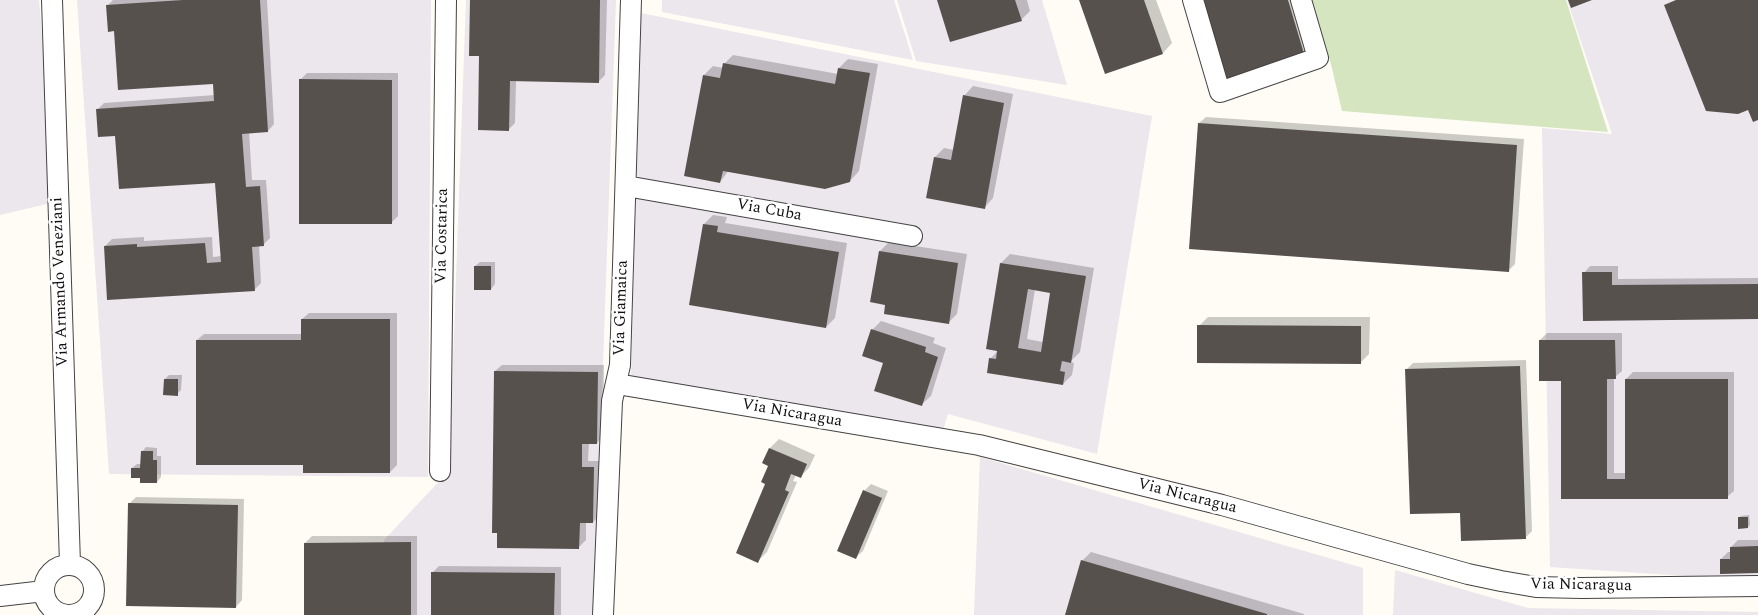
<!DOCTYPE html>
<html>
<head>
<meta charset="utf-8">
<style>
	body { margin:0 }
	canvas { display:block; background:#fefcf4 }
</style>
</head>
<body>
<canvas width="1758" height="615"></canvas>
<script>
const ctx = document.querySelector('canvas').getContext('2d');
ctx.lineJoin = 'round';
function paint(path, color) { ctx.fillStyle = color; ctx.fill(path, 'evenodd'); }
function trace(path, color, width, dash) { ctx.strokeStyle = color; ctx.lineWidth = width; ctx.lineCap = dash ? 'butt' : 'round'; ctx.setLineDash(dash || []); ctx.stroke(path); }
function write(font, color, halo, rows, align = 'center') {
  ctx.font = font + ' Spectral,serif'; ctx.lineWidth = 5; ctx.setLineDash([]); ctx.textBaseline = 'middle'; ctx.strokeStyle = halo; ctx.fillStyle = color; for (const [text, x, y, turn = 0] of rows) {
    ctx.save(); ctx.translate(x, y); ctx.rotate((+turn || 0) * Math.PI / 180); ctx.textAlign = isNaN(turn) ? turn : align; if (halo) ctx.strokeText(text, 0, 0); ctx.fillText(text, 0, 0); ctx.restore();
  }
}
const industrial = new Path2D(`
	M0,0H39L55,202L0,215Z
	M77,0H431L428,477L109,474Z
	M466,0H616L594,615H383L384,540L446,474L450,446Z
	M662,0H894L913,60L662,12Z
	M897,0H1042L1067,85L916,61Z
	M1567,0H1758V579H1732L1550,567L1542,128L1612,134Z
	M641,13L1152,116L1097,454L948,414L943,430L631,377Z
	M980,457L1363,568V615H974Z
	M1395,570L1528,608L1758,612V615H1393Z`);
const green = new Path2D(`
	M1311,0H1566L1608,132L1342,111L1331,64Z`);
const shadow = new Path2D(`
	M113,0H267L274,124L268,131L249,132L252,180H266L270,238L263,245H259L261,283L254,290L105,246L112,239L144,237V241L212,237L213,257L222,256L216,182L117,134L97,110L104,103L215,95L214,82L115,30L108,5Z
	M472,0H607L605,75L598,82L516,80L515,123L508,130L481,54Z
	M938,0H1027L1030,11L1021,20Z
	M1081,0H1156L1172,43L1163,53L1106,72Z
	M1203,0H1299L1314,47L1304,56Z
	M733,55L838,74L839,68L848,59L878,64L859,171L850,181L729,170L720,182L704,75L713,66L723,68L724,64Z
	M307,73H398V216L391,223L300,80Z
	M973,86L1013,94L993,198L984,208L928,197L935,157L944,148L954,150L964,96Z
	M1206,117L1524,139L1515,264L1508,271L1199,123Z
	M713,215L727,217L725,223L847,243L835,318L826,327L704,224Z
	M889,242L967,254L957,314L948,323L886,303L880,251Z
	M1010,254L1094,268L1080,352L1070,362L1074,363L1072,375L1063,384L990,359L999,350L988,348L1001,263ZM1035,289L1051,291L1043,342L1027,339Z
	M480,262H495V284L491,289L475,266Z
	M1590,266H1618V279L1758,278V317L1584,319V273Z
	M309,313H397V465L390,472L304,463L197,340L204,334H302V319Z
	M1208,317H1370L1369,354L1360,363L1199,326Z
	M881,321L935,338L933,343L946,348L931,396L921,405L885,362L872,330Z
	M1547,333H1622V371L1614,378V473H1626V379L1633,372H1734V491L1727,497H1562V380L1540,340Z
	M1526,360L1532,531L1525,538L1461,511L1406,370L1413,363Z
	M502,365H604L603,436L597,443H589L588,461H600V515L593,522H586V540L579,547L498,531L495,371Z
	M169,375H182L181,390L177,394L165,379Z
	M779,439L815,455L809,468L800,477L796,475L793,481L797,482L767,552L758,561L770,465L764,462L770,448Z
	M146,447L157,448V456H161V477L157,482L142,477L132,468L137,464H142V452Z
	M871,484L888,491L863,551L856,557L864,491Z
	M136,497L244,499L242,600L236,607L129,504Z
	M1749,515L1750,525L1748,527L1739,518L1741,516Z
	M312,536H417V615H305V543Z
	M1738,540H1758V572L1721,559L1728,552H1731V547Z
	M1091,552L1304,614V615H1066L1082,561Z
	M439,566L561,567V615H432V573Z`);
const building = new Path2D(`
	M183,0H260L268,132L242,134L246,187L260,186L264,246L252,247L255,291L107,300L104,246L137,244V247L205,243L207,263L221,262L215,183L119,189L115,136L98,137L96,109L214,101L213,84L118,90L114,31L108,32L106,5Z
	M470,0H600L599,83L510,81L509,131L478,130L479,56H469Z
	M937,0H1015L1022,21L950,42Z
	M1079,0H1144L1163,54L1105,74Z
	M1202,0H1288L1305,57L1226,81Z
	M1568,0H1592L1571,8Z
	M1676,0H1758V120L1753,122L1748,110L1738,114L1706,111L1664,5Z
	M723,63L835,84L838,68L870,73L850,182L825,189L723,171L720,183L684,176L703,75L720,78Z
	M299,79L392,80V224H299Z
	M963,95L1004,103L985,209L926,198L934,157L951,160Z
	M1198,123L1517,145L1509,272L1189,249Z
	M703,224L718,226L717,232L839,252L826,328L689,305Z
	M879,251L958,263L949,324L884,314L885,305L870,302Z
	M1000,263L1086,276L1071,363L1062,361L1060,371L1065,372L1063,385L987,373L989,358L996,359L997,351L986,349ZM1028,289L1050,293L1041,352L1018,348Z
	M474,266H491V290H474Z
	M1582,272H1612V285L1758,284V319L1583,321Z
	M301,319H390V473H303V465H196V340H301Z
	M1197,325L1361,326V364L1197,363Z
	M871,329L926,347L925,352L938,357L922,406L874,391L883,363L862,356Z
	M1539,340H1615L1616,379H1607V479H1625V379H1728V499H1561V381H1539Z
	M1520,366L1526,539L1461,541L1460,513L1410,514L1405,369Z
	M494,371L598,372L597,444H582V467H594L593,523H580L579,549L497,548V533H492Z
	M164,379H178V396L163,395Z
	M769,448L807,464L801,478L791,474L785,490L789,492L758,563L736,553L765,484L761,482L768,466L762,463Z
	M141,451H153V460H157V483H140V478H131V468H140Z
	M863,490L882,498L856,559L837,551Z
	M128,503L238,505L236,608L126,606Z
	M1738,517H1748V528L1738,529Z
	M411,542V615H304V543Z
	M1758,546V573L1720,574V559H1730V547Z
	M1081,560L1267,614V615H1065Z
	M431,572L555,573L554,615H431Z`);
const minor = new Path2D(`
	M52,0L70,564
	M1193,0L1220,92L1318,58L1301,0
	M626,186L912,236
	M617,384L979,445L1222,505L1468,574L1501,581L1536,587L1582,588L1758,586
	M440,471L446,0
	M44 590a25 25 0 1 1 50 0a25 25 0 1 1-50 0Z
	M0,596L44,591
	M603,615L612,401L620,365L631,0`);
const streetNames = [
	["Via Cuba",769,211,10],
	["Via Costarica",443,236,-89],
	["Via Armando Veneziani",61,282,-92],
	["Via Giamaica",622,308,-88],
	["Via Nicaragua",792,414,10],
	["Via Nicaragua",1187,497,14],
	["Via Nicaragua",1581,586,1]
];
paint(industrial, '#ece6ed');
paint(green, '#d4e5c0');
paint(shadow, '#0003');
paint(building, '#57514d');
trace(minor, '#434343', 22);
trace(minor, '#fff', 20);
write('16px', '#101010', '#fff', streetNames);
</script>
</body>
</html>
